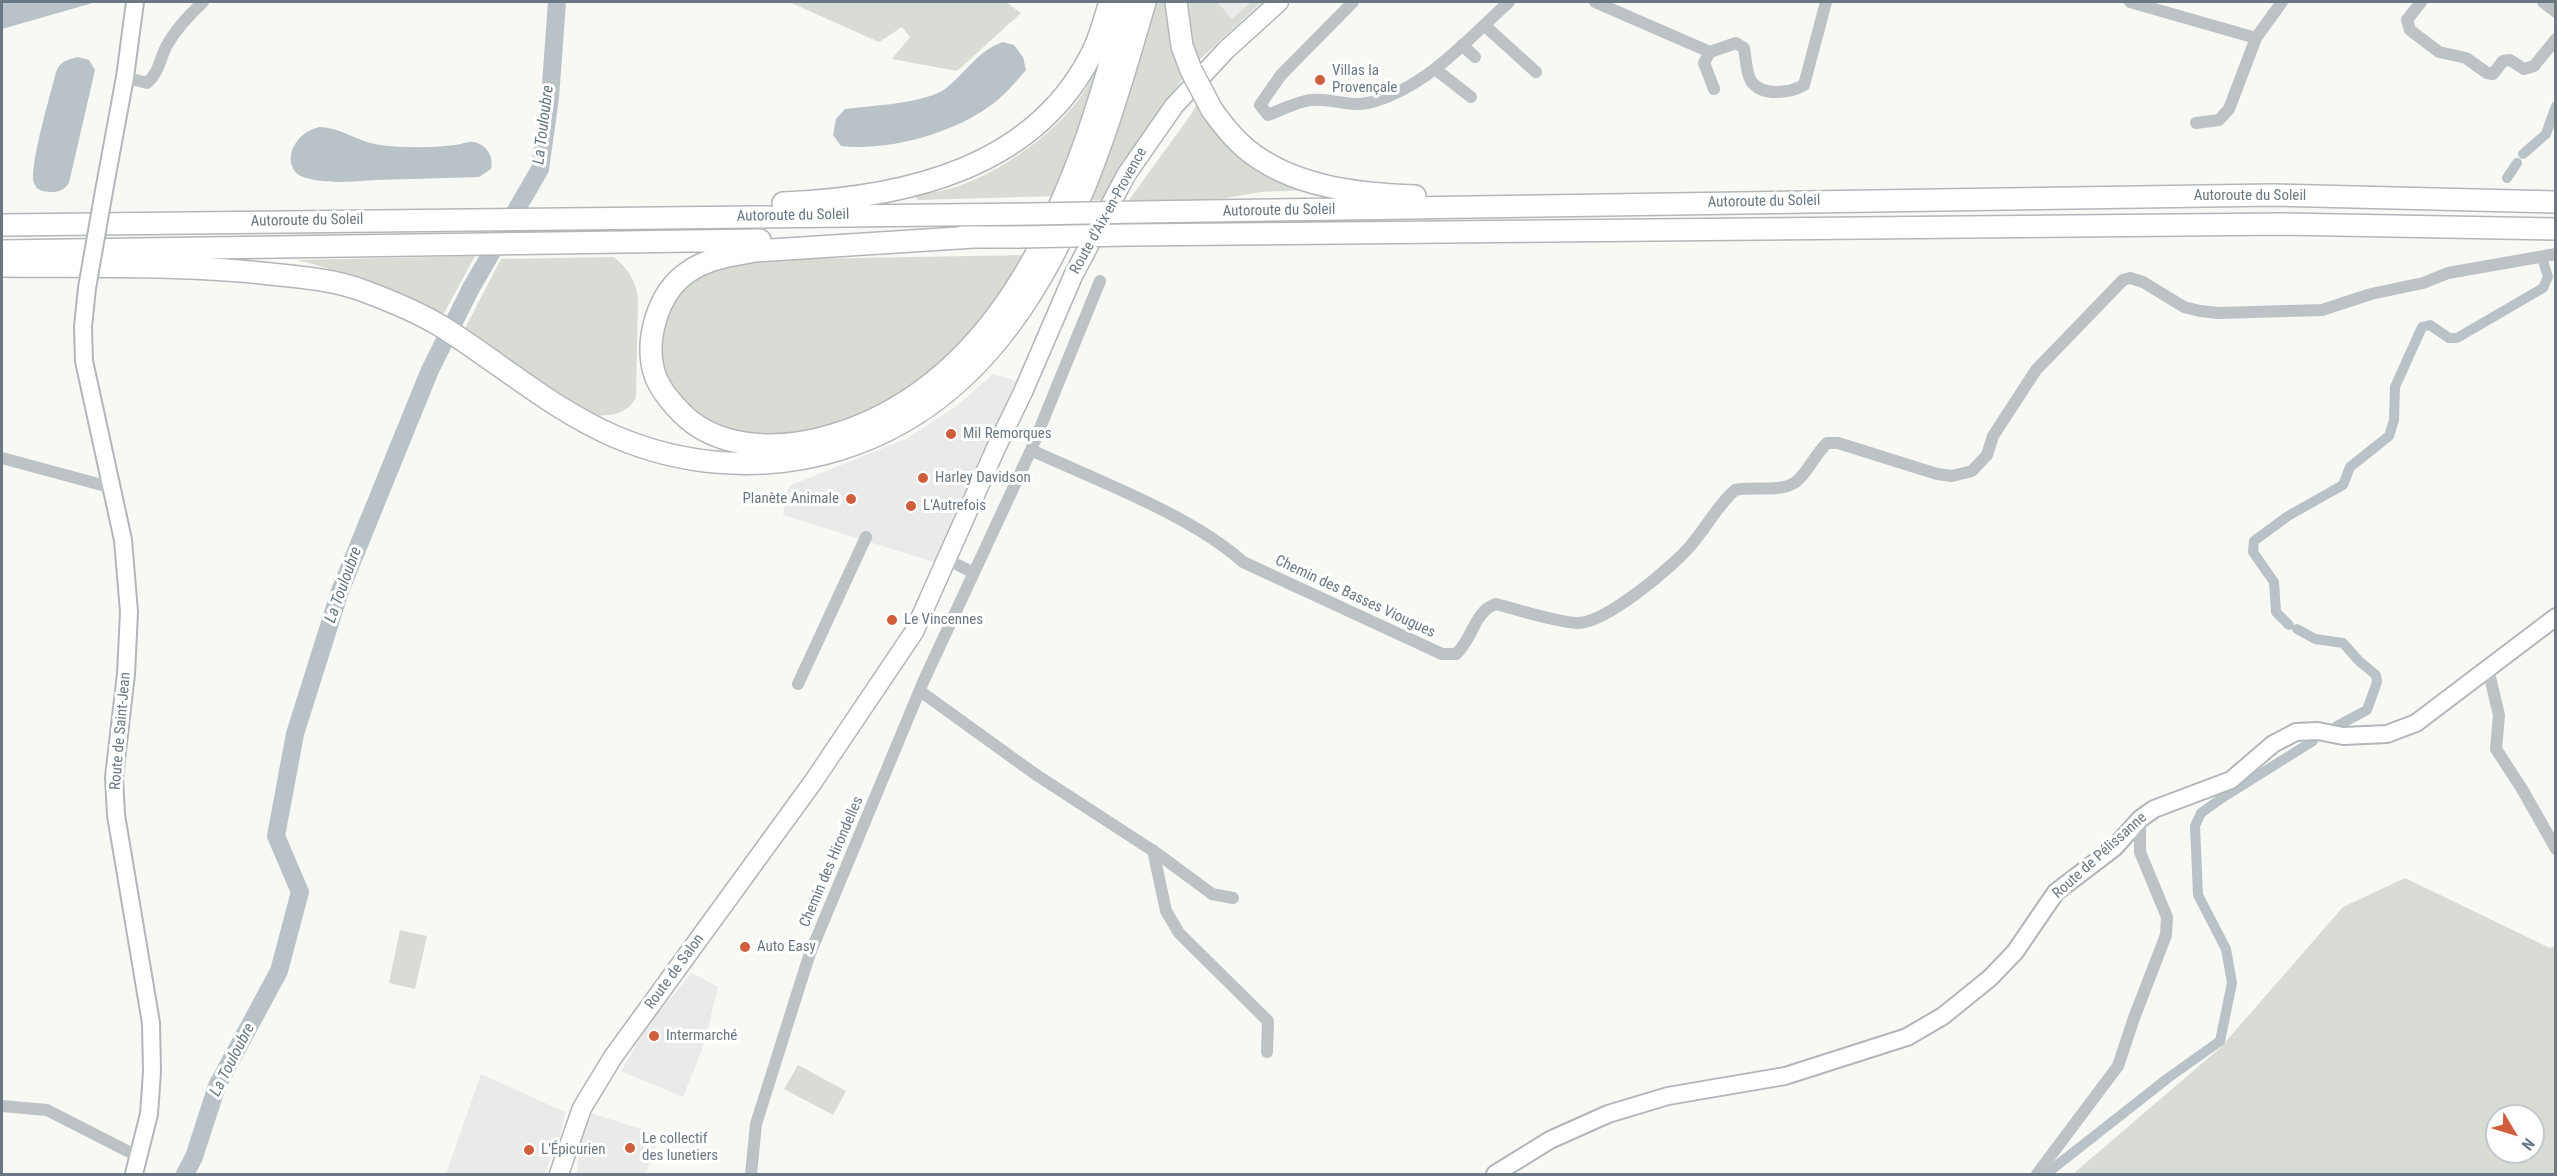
<!DOCTYPE html>
<html>
<head>
<meta charset="utf-8">
<style>
	body { margin:0 }
	#map { position:relative; width:2557px; height:1176px; overflow:hidden; background:#f8f8f5; font-family:"Roboto Condensed",sans-serif }
	canvas { display:block }
	.frame { position:absolute; inset:0; border:3px solid #6a7883; pointer-events:none }
	.north { position:absolute; left:2485px; top:1104px; width:60px; height:60px; box-sizing:border-box; background:#fff; border:2px solid #c3c9cd; border-radius:50%; rotate:128deg; font-size:16px; font-weight:700; line-height:24px; text-align:center; color:#6a7883 }
	.north::after { content:''; display:block; margin:auto; width:21px; height:27px; background:#d05e3d; clip-path:polygon(50% 0,100% 100%,50% 72%,0 100%) }
</style>
</head>
<body>
<div id="map">
<canvas width="2557" height="1176"></canvas>
<div class="frame"></div>
<div class="north">N</div>
</div>
<script>
const ctx = document.querySelector('canvas').getContext('2d');
ctx.lineJoin = 'round';
function paint(path, color) { ctx.fillStyle = color; ctx.fill(path, 'evenodd'); }
function trace(path, color, width, dash) { ctx.strokeStyle = color; ctx.lineWidth = width; ctx.lineCap = dash ? 'butt' : 'round'; ctx.setLineDash(dash || []); ctx.stroke(path); }
function write(font, color, halo, rows, align = 'center') {
  ctx.font = font + ' "Roboto Condensed",sans-serif'; ctx.lineWidth = 6; ctx.setLineDash([]); ctx.textBaseline = 'middle'; ctx.strokeStyle = halo; ctx.fillStyle = color; for (const [text, x, y, turn = 0] of rows) {
    ctx.save(); ctx.translate(x, y); ctx.rotate((+turn || 0) * Math.PI / 180); ctx.textAlign = isNaN(turn) ? turn : align; if (halo) ctx.strokeText(text, 0, 0); ctx.fillText(text, 0, 0); ctx.restore();
  }
}
const built = new Path2D(`
	M1196,2H1265L1225,37Z
	M993,374L1016,381L940,564L783,515L789,486L906,439L957,406Z
	M692,973L718,987L704,1044L683,1097L621,1071L652,1019Z
	M481,1074L565,1112L560,1136L544,1174H446Z
	M587,1112L660,1135L646,1174H577L580,1138Z`);
const green = new Path2D(`
	M789,2H1006L1021,13L957,71L892,59L910,37L902,27L879,42Z
	M1154,2H1168L1184,77L1140,138L1102,200H1091L1129,92Z
	M1180,2H1217L1232,19L1251,2H1261L1193,66Z
	M1106,53L1057,196L918,200L914,196C928,193 944,191 959,186C996,173 1044,141 1069,111C1085,94 1095,72 1106,53Z
	M1197,103L1213,125L1305,190L1261,192L1214,200H1129L1192,113Z
	M1029,255L1001,296L953,353L899,395L858,418L808,433L762,437L721,429L693,412L670,384L663,365L660,345L670,303L685,285L701,273L739,260Z
	M475,256L442,317C395,291 349,273 297,260Z
	M614,257C628,269 636,281 638,299L636,398C626,414 614,415 596,416L463,332L501,259Z
	M2405,878L2550,948L2555,946V1174H2073L2221,1047L2343,907ZM2497,1116H2533V1152H2497Z
	M400,930L427,936L415,989L389,983Z
	M798,1065L846,1091L833,1115L784,1089Z`);
const water = new Path2D(`
	M2,2H96L2,29Z
	M1003,42L1014,45L1023,57L1026,70C1018,79 1010,89 1001,97C964,131 890,152 841,146L833,135L836,119L845,109C870,106 926,103 945,89C965,74 978,50 1003,42Z
	M78,57L89,60L95,70L69,183C63,191 59,192 49,192C42,191 36,190 34,183C29,166 51,93 56,72C60,61 67,60 78,57Z
	M319,127C340,127 358,142 380,145C405,148 430,148 455,145C460,145 468,141 473,142C487,144 494,157 491,169L479,177C445,178 411,179 377,180C354,181 326,185 303,177C290,172 288,157 294,146C300,135 307,131 319,127Z`);
const canal = new Path2D(`
	M2523,154L2546,134L2556,106
	M2507,178L2517,163
	M2289,625L2276,612L2274,582L2253,552L2254,541L2288,516L2343,485L2350,467L2389,436L2394,420L2395,387L2422,327L2430,325L2449,338H2457L2543,288L2548,277L2543,261
	M2297,629L2315,639L2343,643L2359,661L2376,675L2377,682L2367,710L2337,726
	M2046,1174L2168,1078L2220,1041L2232,983L2226,949L2198,895L2195,826L2201,813L2222,798L2313,741`);
const river = new Path2D(`
	M185,1174L194,1157L217,1086L279,971L300,892L276,836L295,734L340,591L430,370L471,288L540,169L550,98L557,2`);
const street = new Path2D(`
	M1353,2L1281,75L1260,105L1268,115C1281,110 1298,101 1312,100C1332,98 1351,108 1372,102C1427,87 1468,39 1509,2
	M1595,2L1710,52
	M2130,2L2256,38L2282,2
	M2421,2L2407,20L2410,30L2439,52L2466,58L2487,73L2493,74L2503,61L2510,60L2524,69L2534,66L2556,39
	M2543,2L2556,12
	M1484,25L1536,72
	M1462,45L1475,57
	M1435,69L1471,97
	M125,77L147,83C159,73 160,58 167,45C176,29 190,14 203,2
	M1714,89L1704,63L1710,52L1736,43L1744,48C1746,58 1746,73 1751,81C1762,97 1790,93 1804,85L1826,2
	M2196,123L2219,120L2229,109L2256,38
	M1031,450C1096,480 1191,515 1243,562L1442,654H1456C1473,639 1474,611 1496,604C1519,610 1555,622 1577,623C1605,624 1674,566 1692,544C1707,526 1718,505 1735,490C1754,485 1786,495 1800,478C1810,467 1816,454 1827,443H1838L1937,474L1952,476L1972,471L1987,455L1993,436L2036,370L2123,280L2130,278L2143,282L2184,307L2200,311L2219,313L2322,310L2371,294L2423,283L2448,273L2556,254
	M2,458L113,488
	M958,565L974,573
	M2488,669L2499,715L2496,749L2522,789L2556,849
	M798,684L866,537
	M920,691L1035,774L1158,854L1212,894L1233,898
	M1153,850L1166,911L1179,933L1268,1021L1267,1052
	M2,1106L47,1110L139,1157
	M751,1174L756,1124L809,956L924,680L1031,450L1100,281
	M2037,1174L2118,1066L2134,1018L2166,935L2167,917L2140,852V819`);
const secondary = new Path2D(`
	M104,191L125,77L135,2
	M87,288L83,327L84,361L123,540L129,612L126,674L114,777L116,815L151,1023L152,1072L149,1114L134,1174
	M1495,1174L1550,1140L1608,1114L1668,1096L1785,1076L1907,1037L1943,1016L1990,978L2015,952L2056,892L2114,848L2140,819L2154,809L2231,780L2273,744L2296,732L2318,731L2343,736L2387,734L2416,723L2556,617`);
const primary = new Path2D(`
	M559,1174L582,1108L613,1057L813,782L914,632L996,448L1023,392L1073,276L1126,175L1174,106L1226,50L1279,2`);
const highway = new Path2D(`
	M1176,2L1182,46L1191,70
	M1212,110C1222,124 1232,137 1245,148C1291,187 1358,194 1415,196
	M783,203C904,198 1037,169 1094,49C1101,34 1105,17 1110,2
	M1140,212L2273,195L2556,202
	M2,225L1033,214
	M1129,235L2283,224L2556,229
	M962,237H1018
	M974,237L755,251C732,255 708,258 688,272C657,293 643,343 656,378C664,396 683,417 699,427C738,451 791,448 833,435C1018,379 1083,168 1127,2
	M2,251L760,240
	M2,266C91,267 182,264 271,274C302,277 335,280 364,291C391,301 420,313 444,328C501,364 553,410 616,437C682,465 754,471 823,454C1029,402 1094,180 1145,2`);
const secondaryBridge = new Path2D(`
	M87,288L104,191`);
const highwayBridge = new Path2D(`
	M1191,70L1212,110
	M1033,214L1140,212
	M1018,237L1129,235`);
const markers = [
	[1320,80,6,"#d05e3d"],
	[951,434,6,"#d05e3d"],
	[923,478,6,"#d05e3d"],
	[851,499,6,"#d05e3d"],
	[911,506,6,"#d05e3d"],
	[892,620,6,"#d05e3d"],
	[745,947,6,"#d05e3d"],
	[654,1036,6,"#d05e3d"],
	[630,1148,6,"#d05e3d"],
	[529,1150,6,"#d05e3d"]
];
const poiNames = [
	["Villas la",1332,71],
	["Provençale",1332,88],
	["Mil Remorques",963,434],
	["Harley Davidson",935,478],
	["Planète Animale",839,499,"right"],
	["L'Autrefois",923,506],
	["Le Vincennes",904,620],
	["Auto Easy",757,947],
	["Intermarché",666,1036],
	["Le collectif",642,1139],
	["des lunetiers",642,1156],
	["L'Épicurien",541,1150]
];
const streetNames = [
	["Autoroute du Soleil",2250,196],
	["Autoroute du Soleil",1764,202,-1],
	["Route d'Aix-en-Provence",1109,211,-61],
	["Autoroute du Soleil",1279,211,-1],
	["Autoroute du Soleil",793,216,-1],
	["Autoroute du Soleil",307,221,-1],
	["Chemin des Basses Viougues",1355,597,25],
	["Route de Saint-Jean",121,731,-85],
	["Route de Pélissanne",2100,856,-42],
	["Chemin des Hirondelles",832,862,-67],
	["Route de Salon",675,972,-54]
];
const waterNames = [
	["La Touloubre",544,125,-83],
	["La Touloubre",344,585,-70],
	["La Touloubre",233,1060,-63]
];
paint(built, '#e9eae9');
paint(green, '#d8dcd5');
paint(water, '#b9c3c7');
trace(canal, '#b9c3c7', 10);
trace(river, '#b9c3c7', 18);
trace(secondary, '#b2b7bb', 20);
trace(primary, '#b1b6b9', 21);
trace(highway, '#b3b7ba', 24);
trace(street, '#bdc2c5', 12);
trace(secondary, '#fff', 16);
trace(primary, '#fff', 18);
trace(highway, '#fff', 21);
trace(secondaryBridge, '#b2b7bb', 20, []);
trace(highwayBridge, '#b3b7ba', 24, []);
trace(secondaryBridge, '#fff', 16);
trace(highwayBridge, '#fff', 21);
for (const [x, y, r, color] of markers) { const dot = new Path2D(); dot.arc(x, y, r, 0, 2 * Math.PI); ctx.fillStyle = color; ctx.fill(dot); trace(dot, '#fff', 2); }
write('15px', '#6a7883', '#fff', poiNames, 'left');
write('15px', '#6a7883', '#fff', streetNames);
write('italic 16px', '#66787f', '#fff', waterNames);
</script>
</body>
</html>
